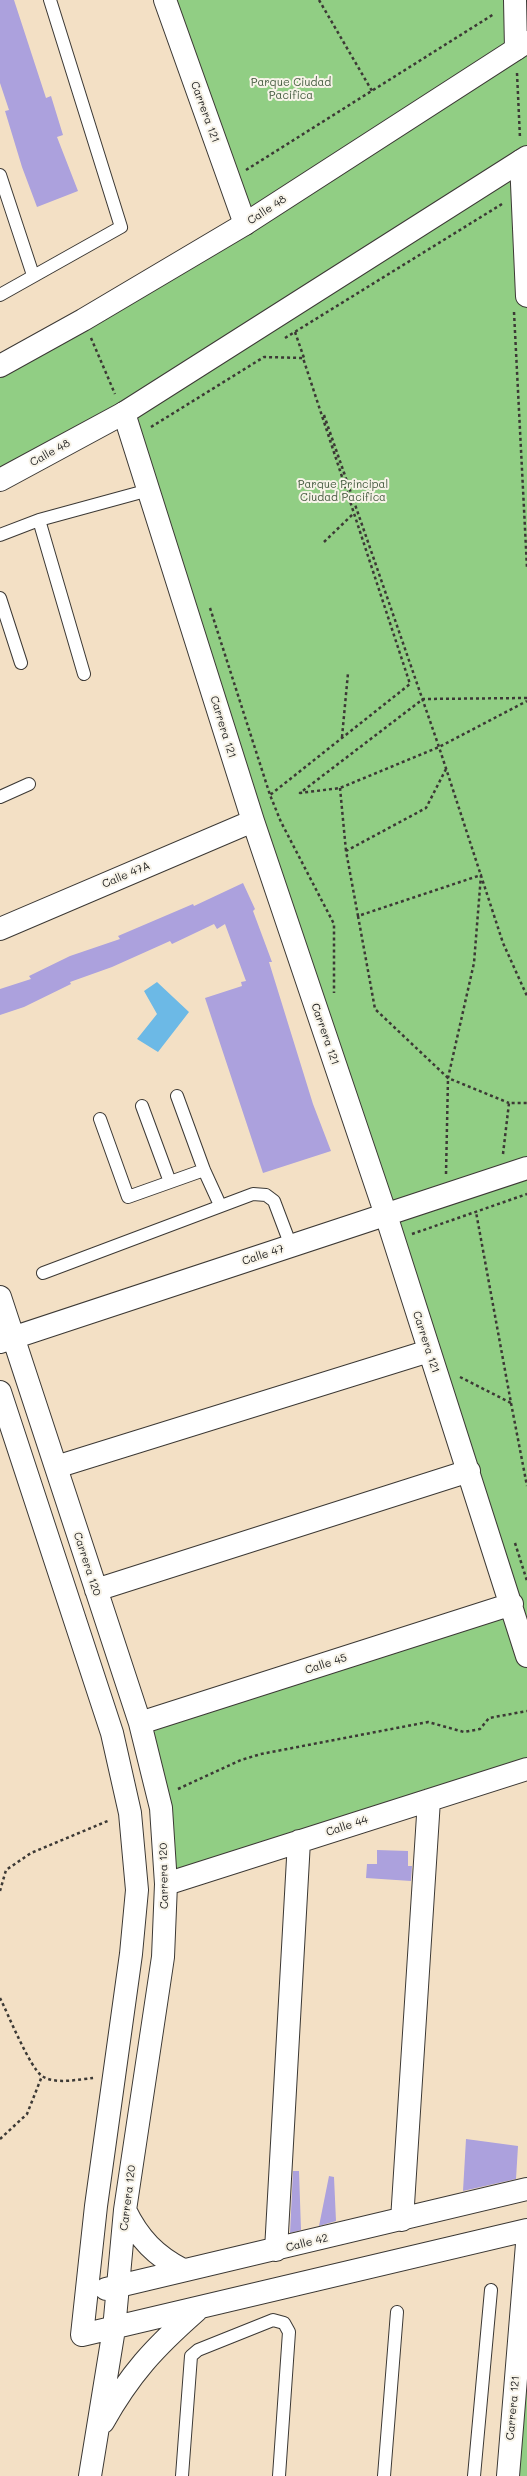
<!DOCTYPE html>
<html>
<head>
<meta charset="utf-8">
<style>
	body { margin:0 }
	canvas { display:block; background:#f3e0c5 }
</style>
</head>
<body>
<canvas width="527" height="2476"></canvas>
<script>
const ctx = document.querySelector('canvas').getContext('2d');
ctx.lineJoin = 'round';
function paint(path, color) { ctx.fillStyle = color; ctx.fill(path, 'evenodd'); }
function trace(path, color, width, dash) { ctx.strokeStyle = color; ctx.lineWidth = width; ctx.lineCap = dash ? 'butt' : 'round'; ctx.setLineDash(dash || []); ctx.stroke(path); }
function write(font, color, halo, rows, align = 'center') {
  ctx.font = font + ' Mali,sans-serif'; ctx.lineWidth = 4; ctx.setLineDash([]); ctx.textBaseline = 'middle'; ctx.strokeStyle = halo; ctx.fillStyle = color; for (const [text, x, y, turn = 0] of rows) {
    ctx.save(); ctx.translate(x, y); ctx.rotate((+turn || 0) * Math.PI / 180); ctx.textAlign = isNaN(turn) ? turn : align; if (halo) ctx.strokeText(text, 0, 0); ctx.fillText(text, 0, 0); ctx.restore();
  }
}
const green = new Path2D(`
	M165,0H515L527,42V1769L166,1884L140,1723L511,1604L124,413L0,480V366L245,224Z
	M527,2244V2476H508Z`);
const water = new Path2D(`
	M157,982L189,1012L158,1052L137,1039L157,1014L144,991Z`);
const building = new Path2D(`
	M0,0H14L46,98L51,96L63,135L57,137L78,191L37,207L22,167L5,111L9,110L0,83Z
	M243,883L255,909L253,911L272,962H269L313,1104L331,1151L263,1173L205,998L242,986L241,982L246,981L225,924L217,929L214,924L172,944L170,941L112,967L70,982L71,984L24,1007L0,1015V989L31,979L29,976L70,956L120,939L118,936L193,904L194,906Z
	M377,1850L408,1851V1866H412L411,1881L366,1878L367,1864H377Z
	M466,2139L518,2146L516,2179L463,2191Z
	M293,2171H299L301,2230L290,2233Z
	M329,2176L334,2177L336,2221L319,2226Z`);
const path = new Path2D(`
	M319,0L372,91
	M517,73L520,138
	M246,170L494,14
	M514,312L527,568
	M295,332L304,358
	M91,338L115,394
	M285,338L502,204
	M324,415L439,747L503,943L527,996
	M151,427L264,357L303,358L410,684L270,795
	M324,542L354,513
	M210,608L270,795L281,822L334,924V993
	M527,698L423,699L300,793L340,788L439,747L527,701
	M342,737L348,673
	M446,769L426,808L346,851L358,916L481,875L474,963L448,1078L509,1103
	M340,788L346,851
	M358,916L375,1009L448,1078L446,1174
	M503,1154L509,1103H527
	M412,1234L527,1194
	M460,1377L511,1403L476,1212
	M511,1403L527,1486
	M515,1543L527,1581
	M178,1789L241,1760L261,1754L428,1722L464,1732L480,1729L489,1718L527,1711
	M0,1891L6,1870L31,1853L110,1820
	M0,1998C8,2014 30,2068 42,2076C55,2085 79,2079 94,2078
	M0,2139L27,2114L42,2076`);
const service = new Path2D(`
	M0,175L33,275
	M0,295L121,227L50,0
	M39,520L84,674
	M0,535L39,520L149,490
	M0,598L21,663
	M0,797L29,784
	M177,1096L204,1170L220,1205
	M142,1106L170,1182
	M100,1119L128,1197L204,1170
	M43,1273L253,1194L266,1195L274,1201L291,1246
	M182,2476L191,2356L198,2350L273,2320L284,2323L289,2332L279,2476
	M384,2476L397,2312
	M474,2476L491,2290`);
const minor = new Path2D(`
	M165,0L245,224
	M515,0L516,49
	M521,161L527,296
	M124,413L253,821L386,1215L527,1656
	M0,929L253,821
	M0,1297L140,1723L161,1808L166,1884L163,1957L125,2210L114,2329L90,2476
	M0,1342L527,1168
	M0,1392L112,1733L130,1813L137,1890L131,1954L96,2206L82,2335L527,2230
	M56,1467L429,1351
	M96,1590L469,1471
	M140,1723L512,1604
	M166,1884L527,1769
	M125,2210C139,2239 156,2256 183,2270
	M402,2220L429,1800
	M276,2250L299,1841
	M106,2289L527,2189
	M103,2422C130,2374 154,2348 196,2311
	M508,2476L527,2244`);
const secondary = new Path2D(`
	M0,366L83,320L245,224L527,42
	M0,480L124,413L527,157`);
const parkNames = [
	["Parque Ciudad",291,83],
	["Pacifica",291,96],
	["Parque Principal",343,485],
	["Ciudad Pacifica",343,498]
];
const streetNames = [
	["Carrera 121",205,112,70],
	["Calle 48",267,210,-33],
	["Calle 48",50,453,-29],
	["Carrera 121",223,727,73],
	["Calle 47A",126,875,-23],
	["Carrera 121",325,1034,71],
	["Calle 47",263,1255,-18],
	["Carrera 121",426,1342,72],
	["Carrera 120",87,1564,72],
	["Calle 45",326,1664,-18],
	["Calle 44",347,1826,-18],
	["Carrera 120",164,1876,-91],
	["Carrera 120",128,2198,-83],
	["Calle 42",307,2243,-14],
	["Carrera 121",513,2408,-85]
];
paint(green, '#91ce84');
paint(water, '#6cb9e6');
paint(building, '#aca1dd');
trace(service, '#3c3935', 14);
trace(minor, '#3c3935', 24);
trace(secondary, '#3c3935', 24);
trace(path, '#3c3935', 2.5, [3, 3]);
trace(service, '#fff', 12);
trace(minor, '#fff', 22);
trace(secondary, '#fff', 22);
write('11px', '#455a40', '#f7f3e8', parkNames);
write('11px', '#1c1c1c', '#f7f3e8', streetNames);
</script>
</body>
</html>
